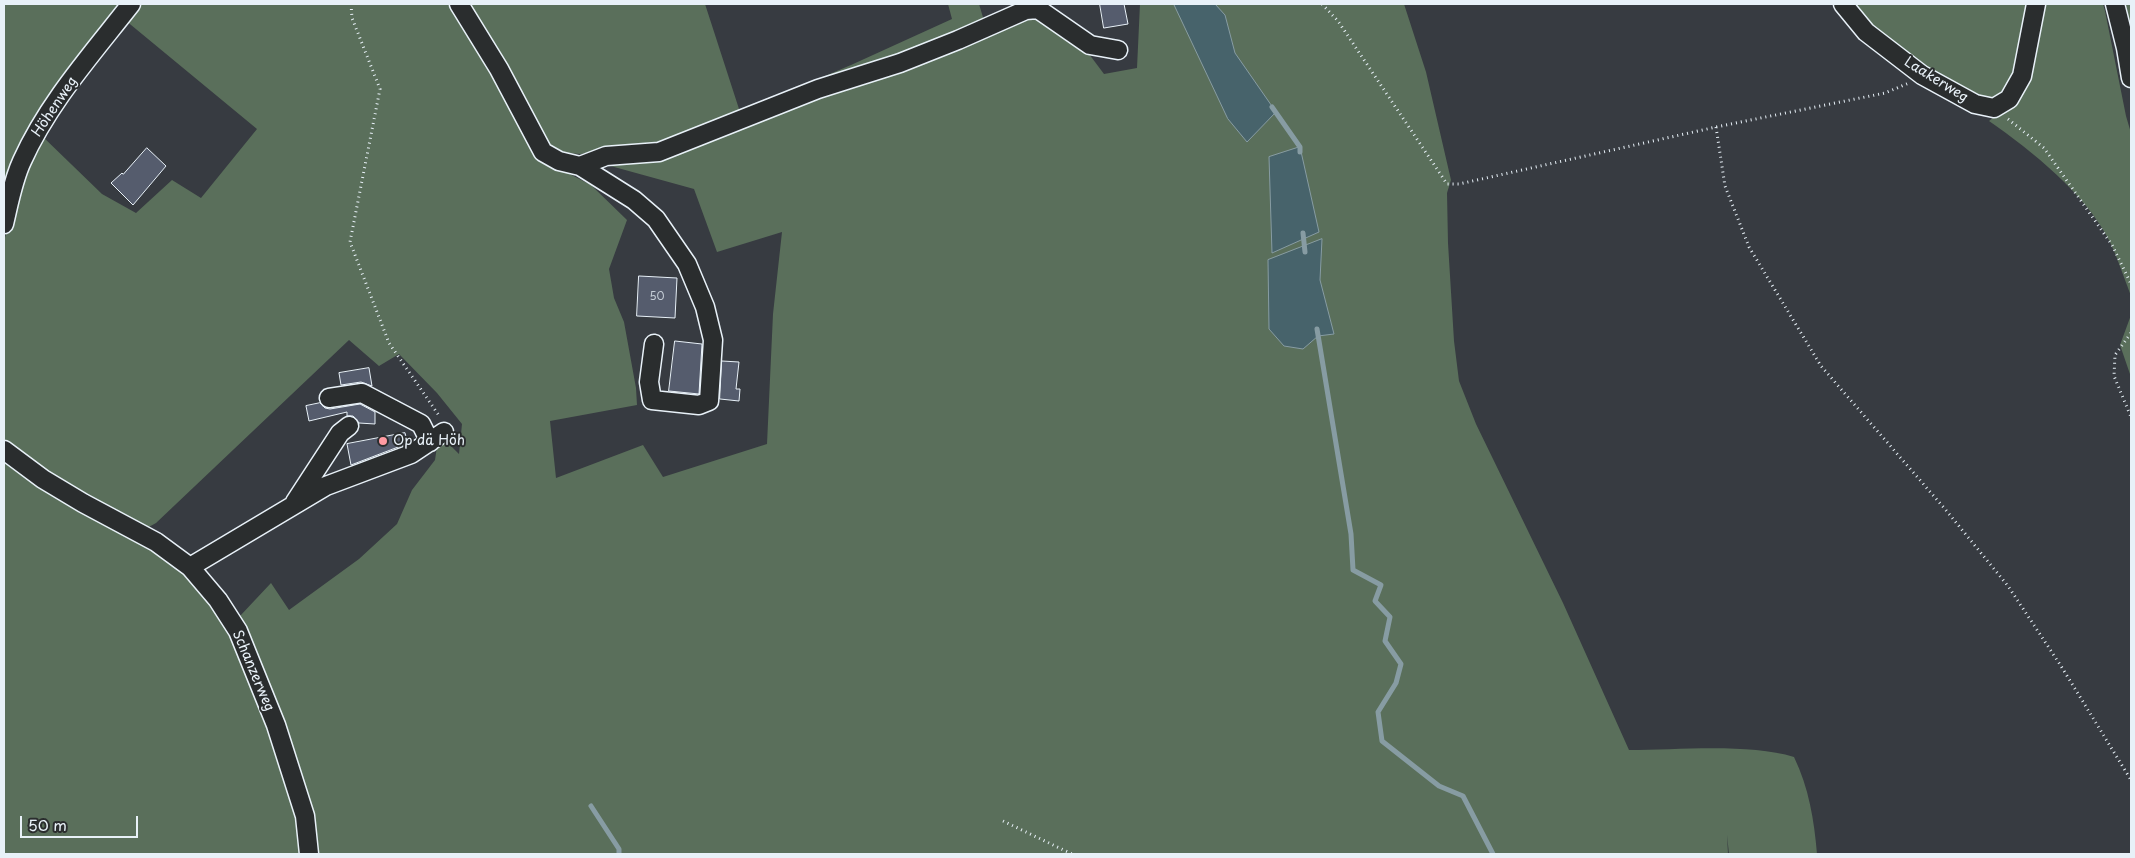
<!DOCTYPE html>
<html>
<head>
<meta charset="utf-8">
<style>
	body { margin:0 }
	#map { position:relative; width:2135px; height:858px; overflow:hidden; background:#373b41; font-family:"Playpen Sans",sans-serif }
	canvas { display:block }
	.frame { position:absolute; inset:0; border:5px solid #e8f1f8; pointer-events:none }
	.scale { position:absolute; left:20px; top:816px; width:118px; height:22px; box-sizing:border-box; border:2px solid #e8f1f8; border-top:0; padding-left:6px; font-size:15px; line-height:18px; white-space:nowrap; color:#e8f1f8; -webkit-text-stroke:4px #2a2d2e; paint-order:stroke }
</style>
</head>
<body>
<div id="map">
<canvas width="2135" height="858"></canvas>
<div class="frame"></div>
<div class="scale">50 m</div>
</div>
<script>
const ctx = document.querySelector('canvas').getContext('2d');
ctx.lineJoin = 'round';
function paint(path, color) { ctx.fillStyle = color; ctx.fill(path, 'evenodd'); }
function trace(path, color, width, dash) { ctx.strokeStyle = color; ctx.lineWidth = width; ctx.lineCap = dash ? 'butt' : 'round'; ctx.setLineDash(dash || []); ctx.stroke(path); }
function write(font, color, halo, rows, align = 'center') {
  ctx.font = font + ' "Playpen Sans",sans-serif'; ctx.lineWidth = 4; ctx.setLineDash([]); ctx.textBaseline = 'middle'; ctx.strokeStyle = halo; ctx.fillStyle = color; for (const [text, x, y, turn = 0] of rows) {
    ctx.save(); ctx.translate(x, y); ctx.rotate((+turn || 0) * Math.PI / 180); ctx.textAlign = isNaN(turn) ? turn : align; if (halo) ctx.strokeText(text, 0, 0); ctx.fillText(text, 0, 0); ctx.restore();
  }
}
const green = new Path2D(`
	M4,4H127L70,75L4,204Z
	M139,4H452L554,166L591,185L627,220L609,269L614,298L624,322L636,388L637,405L550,421L556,478L643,445L663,477L767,444L773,314L782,232L717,252L694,189L607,165L654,146L640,145L581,154L566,153L550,145L505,65L467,4H705L740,112L851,65L952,19L948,4H979L985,24L1034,12L1080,42L1104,74L1137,68L1140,4H1404L1426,72L1451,180L1447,193L1448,243L1454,341L1459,381L1476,424L1563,603L1629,750C1678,750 1749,743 1794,757C1809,788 1814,820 1817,854H1729L1727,835L1728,854H317L279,711L240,616L271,583L289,610L359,559L397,524L412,490L435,460L438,440L446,441L459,454L462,424L437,393L399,354L379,366L349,340L156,523L147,528C98,502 44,478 4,439V241L23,176L41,135L102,194L136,213L172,180L201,198L257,129L125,20Z
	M1847,4H2031L2020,67L2008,92L1996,100H1976L1925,67L1860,20Z
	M2040,4H2103L2105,11L2126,116L2131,133V296C2124,278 2118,259 2110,242C2086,194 2032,151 1989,121L2010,103Z
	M2115,4H2131V85Z
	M2131,315V377L2120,345Z
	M4,458L140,541L187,575L229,625L253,683L299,815L304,854H4Z`);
const water = new Path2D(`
	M1174,4H1215L1225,15L1235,53L1276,112L1247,142L1228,119Z
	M1300,147L1319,232L1272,253L1269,157Z
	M1322,239L1320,280L1334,334L1318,336L1303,349L1284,346L1269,329L1268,260Z`);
const stream = new Path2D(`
	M1272,107L1300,147V152
	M1303,233L1305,252
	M1317,329L1351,534L1353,570L1381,585L1375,601L1390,617L1385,641L1401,664L1396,683L1378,712L1382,741L1439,786L1463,796L1493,854
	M591,806L619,849V854`);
const building = new Path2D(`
	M1100,4H1124L1128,24L1104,28Z
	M147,148L166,166L133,205L111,183L122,173L123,174Z
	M639,276L677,278L675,318L637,316Z
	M675,341L702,344L699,394L669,391Z
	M722,361L739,362L736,389H740L739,401L720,399Z
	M369,368L372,386L361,382L341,385L339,373Z
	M320,403L325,408L330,409L360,404L375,412V424L359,423L353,416H347V412L309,421L306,406Z
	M405,433L408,444H406L351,465L347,444Z`);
const path = new Path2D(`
	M351,4L352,18L380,89L350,242L389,343L440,417
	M1322,4L1338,21L1447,184H1459L1716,127L1885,93L1909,83
	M2008,119L2044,148L2112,245L2131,284
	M1716,127L1725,186L1749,247L1821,366L1945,509L2008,586L2061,666L2131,780
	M2131,333L2115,355L2114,376L2131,417
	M1003,821L1072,854`);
const minor = new Path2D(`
	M459,4L499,69L543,152L559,161L580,166L634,200L656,219L687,264L705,307L713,340L709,401L699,405L652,400L649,382L654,344
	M1843,4L1866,32L1922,75L1975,104L1994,108L2009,99L2022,76L2036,4
	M2115,4L2126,48L2131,78
	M580,166L606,156L659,152L818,89L900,63L958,40L1026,10L1038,9L1090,45L1118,50
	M4,224C9,203 13,180 22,161C48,103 92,54 131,4
	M329,398L362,393L421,424L430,442
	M4,450L43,479L83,503L156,542L190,567L218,600L238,631L276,725L305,816L309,854
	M295,502L340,433L349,426
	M190,567L326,486L411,454L444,432`);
const markers = [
	[383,441,5,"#ff9aa2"]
];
const numberNames = [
	["50",657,297]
];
const streetNames = [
	["Laakerweg",1936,80,32],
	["Höhenweg",55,107,-56],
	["Schanzerweg",253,671,67]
];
const poiNames = [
	["Op dä Höh",393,441]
];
paint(green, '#5a6f5b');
paint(water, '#47636b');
trace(water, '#879ca3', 1);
trace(stream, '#879ca3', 5);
paint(building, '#555c6d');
trace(building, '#e8f1f8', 1);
trace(minor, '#e8f1f8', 21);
trace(path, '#e8f1f8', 3, [1, 4]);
trace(minor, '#2a2d2e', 18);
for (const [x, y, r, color] of markers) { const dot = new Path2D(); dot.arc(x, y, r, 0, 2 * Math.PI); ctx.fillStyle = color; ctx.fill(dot); trace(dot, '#2a2d2e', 2); }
write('11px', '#c3ccd5', null, numberNames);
write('14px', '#e8f1f8', '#2a2d2e', streetNames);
write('14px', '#e8f1f8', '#2a2d2e', poiNames, 'left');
</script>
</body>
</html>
